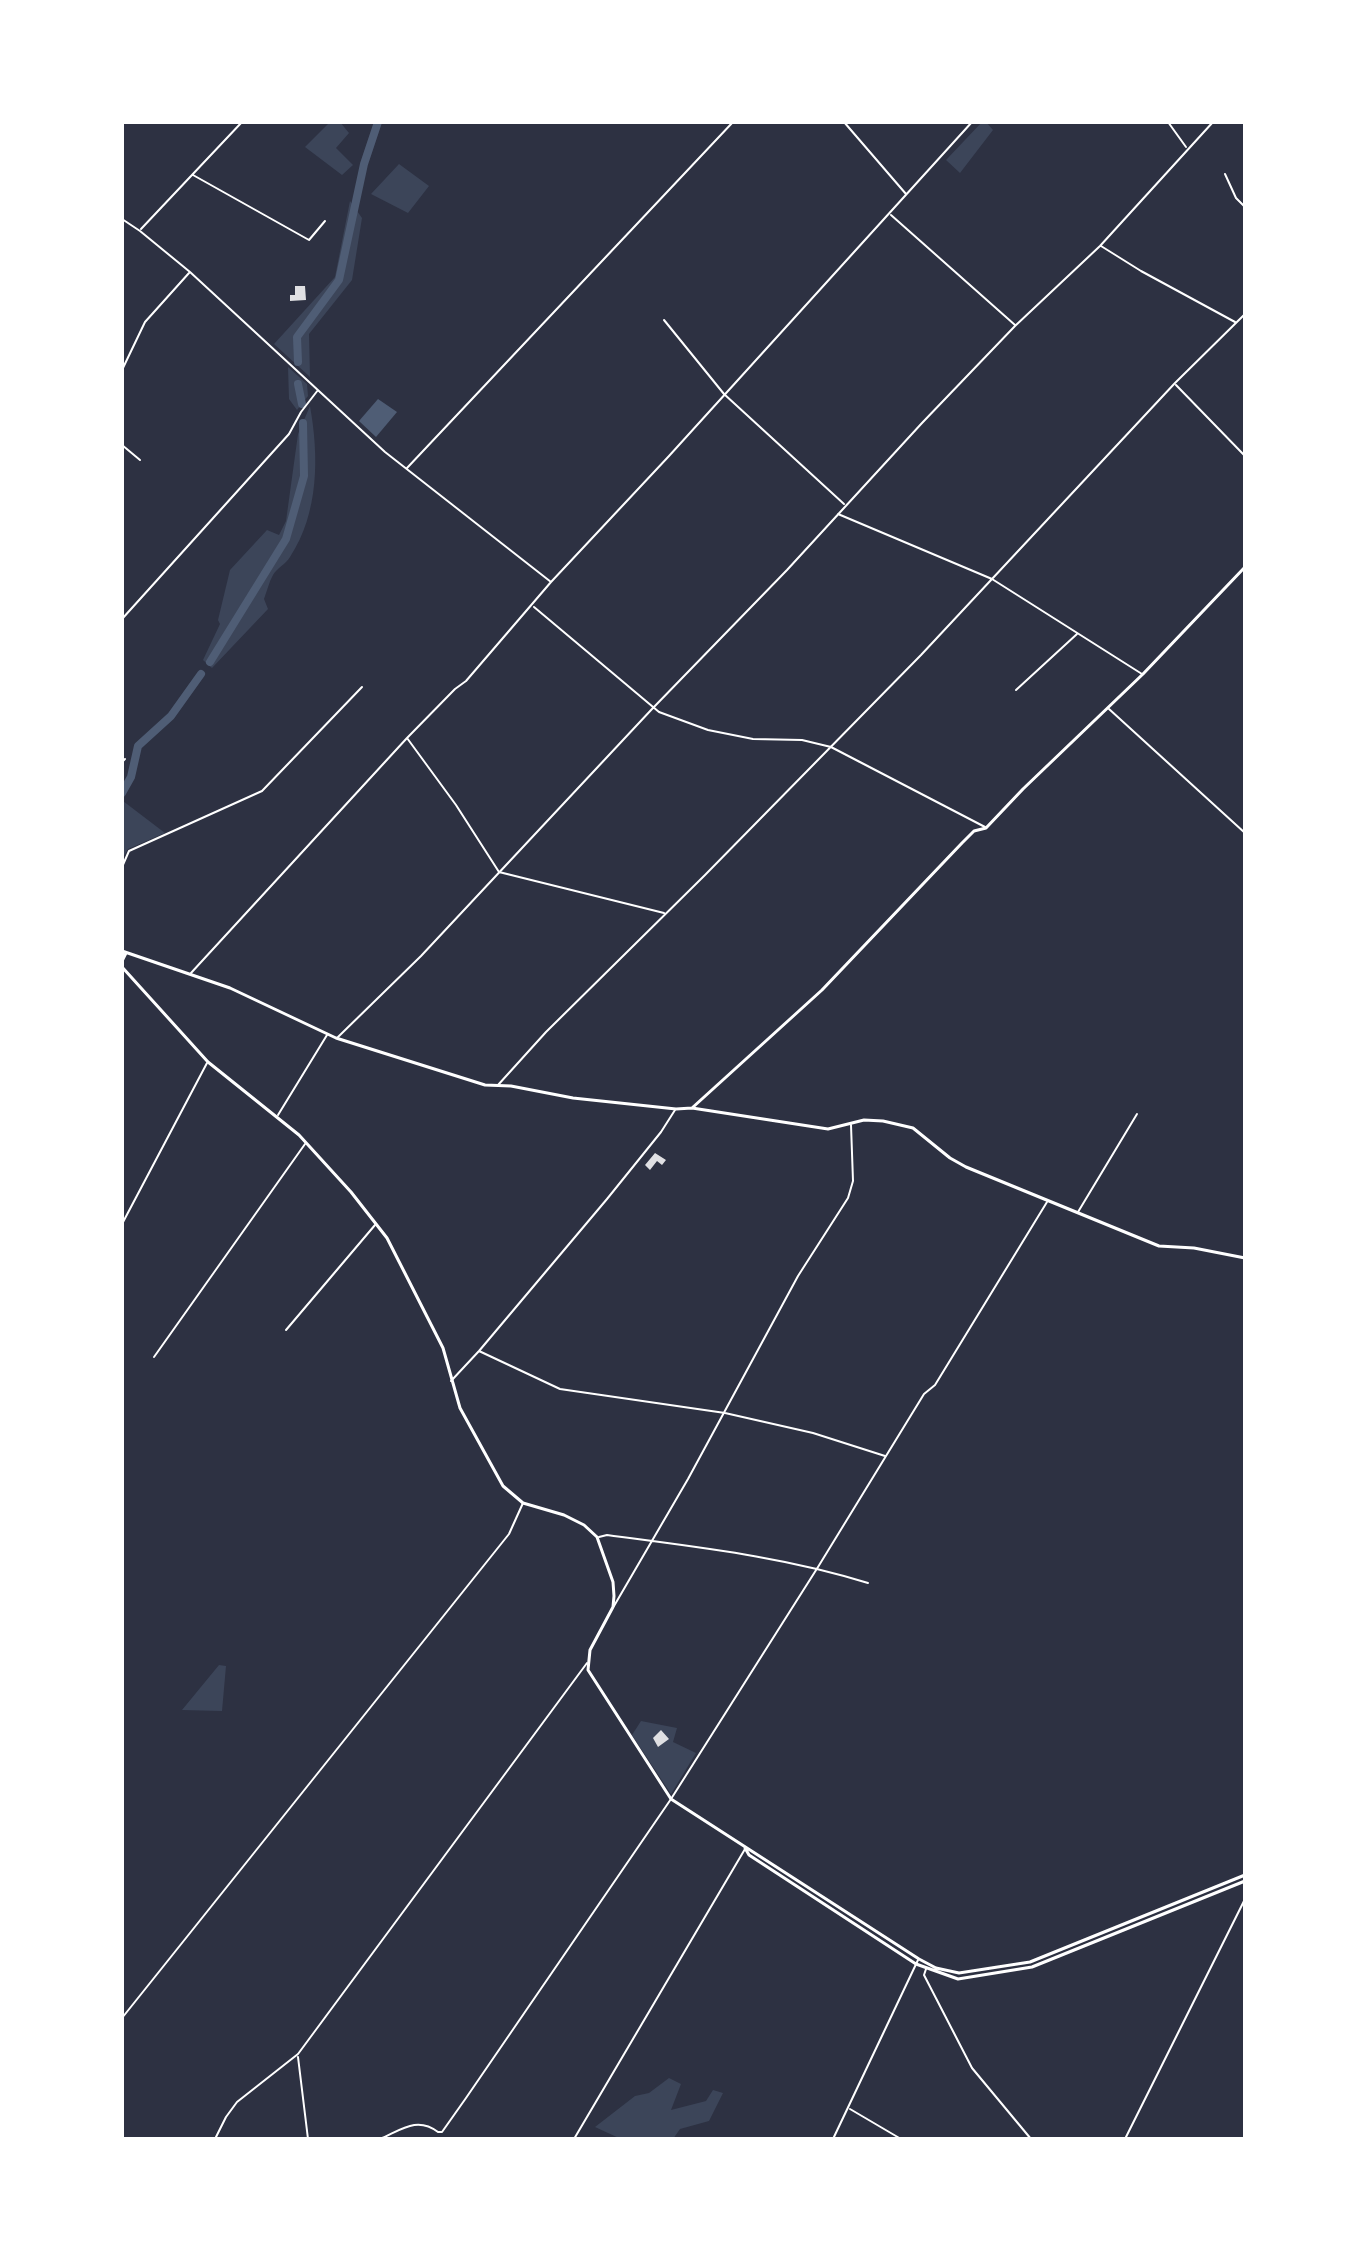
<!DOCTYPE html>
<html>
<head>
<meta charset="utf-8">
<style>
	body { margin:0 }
	#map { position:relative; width:1367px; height:2261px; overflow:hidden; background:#2d3142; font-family:Signika,sans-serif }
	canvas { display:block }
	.frame { position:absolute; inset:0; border:124px solid #fff; pointer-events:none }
</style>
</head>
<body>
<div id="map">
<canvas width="1367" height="2261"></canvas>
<div class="frame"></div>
</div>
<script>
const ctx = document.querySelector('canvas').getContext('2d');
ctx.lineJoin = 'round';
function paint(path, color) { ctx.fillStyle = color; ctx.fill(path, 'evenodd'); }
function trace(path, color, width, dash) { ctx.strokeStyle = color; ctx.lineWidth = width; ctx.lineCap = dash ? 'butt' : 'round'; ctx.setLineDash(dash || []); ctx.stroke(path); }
const green = new Path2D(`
	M330,122H340L349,133L336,148L353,165L342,175L305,147Z
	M982,122H986L993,130L960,173L946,160Z
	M399,164L429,186L408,213L371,194Z
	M350,201L362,218L352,280L309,334L310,377L274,344L335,277Z
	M288,367L307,384L308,396L297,410L289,399Z
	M310,406C319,456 319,513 290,557C286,564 277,568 273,575C269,582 267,591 264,599L268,609L212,668L203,660L220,624L218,620L230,570L267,530L279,535L286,521L298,434Z
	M123,801L165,833L128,849L122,859Z
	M219,1665L226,1666L222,1711L182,1710Z
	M641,1721L677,1728L673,1742L696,1753L671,1794L632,1735Z
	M669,2078L681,2084L671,2110L706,2101L713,2090L723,2093L709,2121L680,2129L673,2139H621L595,2127L635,2096L649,2093Z`);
const water = new Path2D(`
	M378,399L397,412L376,437L359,421Z`);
const river = new Path2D(`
	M298,362L297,337L339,280L364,164L378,122
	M298,384L302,404
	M210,662L286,539L304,476L303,423
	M122,793L131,777L138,746L171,716L201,674`);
const building = new Path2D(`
	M295,286H305L306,300L290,301V295H295Z
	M655,1153L666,1160L662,1165L657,1161L650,1170L645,1165Z
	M661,1730L669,1739L658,1747L653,1738Z`);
const minor = new Path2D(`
	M844,122L906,194
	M1168,122L1186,147
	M1225,174L1236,198L1245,207
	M193,175L309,240L325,221
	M891,215L1015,325
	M122,219L140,231L190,272L385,452L551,582
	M141,229L242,122
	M1101,246L1141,271L1235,322
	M664,320L724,394L844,504
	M122,370L145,322L189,273
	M1176,385L1245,456
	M122,445L140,460
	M407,468L733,122
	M838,514L992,579L1142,674
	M534,607L659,712L708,730L753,739L802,740L831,747L985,827
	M122,619L289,434L301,412L318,390
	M1016,690L1077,634
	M1109,709L1245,833
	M407,738L456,805L499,872L664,913
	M122,762L125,759
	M122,867L129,851L262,791L362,687
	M191,973L407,738L455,689L466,681L551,582L669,456L972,122
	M338,1037L421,956L652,709L787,570L922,423L1015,326L1100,246L1213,122
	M498,1085L546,1032L705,875L921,655L1175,383L1245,314
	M278,1115L327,1035
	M1078,1212L1137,1114
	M122,1224L207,1063
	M286,1330L375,1225
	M479,1351L560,1389L725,1413L813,1433L885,1456
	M154,1357L305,1144
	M451,1381L479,1351L607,1199L661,1132L675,1110
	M599,1537L607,1535C695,1547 782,1556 868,1583
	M614,1606L688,1479L798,1276L848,1198L853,1181L851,1125
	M926,1969L924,1975L972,2068L1031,2139
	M122,2018L509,1534L523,1503
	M298,2057L308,2139
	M850,2109L901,2139
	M215,2139L226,2117L237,2102L298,2054L587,1663
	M380,2139C401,2130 417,2116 438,2132H442L466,2098L671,1799L818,1567L924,1394L935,1385L1047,1202
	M574,2139L745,1849
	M833,2139L918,1960
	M1125,2139L1245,1899`);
const tertiary = new Path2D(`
	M122,951L230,988L336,1038L485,1085L511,1086L573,1098L676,1109L692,1108L828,1129L864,1120L883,1121L913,1128L950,1158L966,1167L1159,1246L1194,1248L1245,1258
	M692,1108L822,990L962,843L974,831L986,828L1023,789L1143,674L1245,567`);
const primary = new Path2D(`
	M122,961L126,953
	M122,967L208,1062L299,1135L351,1192L387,1238L443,1348L460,1408L503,1486L523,1503L564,1515L584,1525L597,1537L613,1582L614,1596L613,1607L590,1650L588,1670L671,1799L919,1959L936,1968L959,1973L1030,1962L1245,1875
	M745,1848L749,1855L916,1964L958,1979L1032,1967L1245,1881`);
paint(green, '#3c4559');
paint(water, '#4f5d75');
trace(river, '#4f5d75', 8);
paint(building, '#e0e0e3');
trace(minor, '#fff', 2);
trace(tertiary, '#fff', 3);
trace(primary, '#fff', 3);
</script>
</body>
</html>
